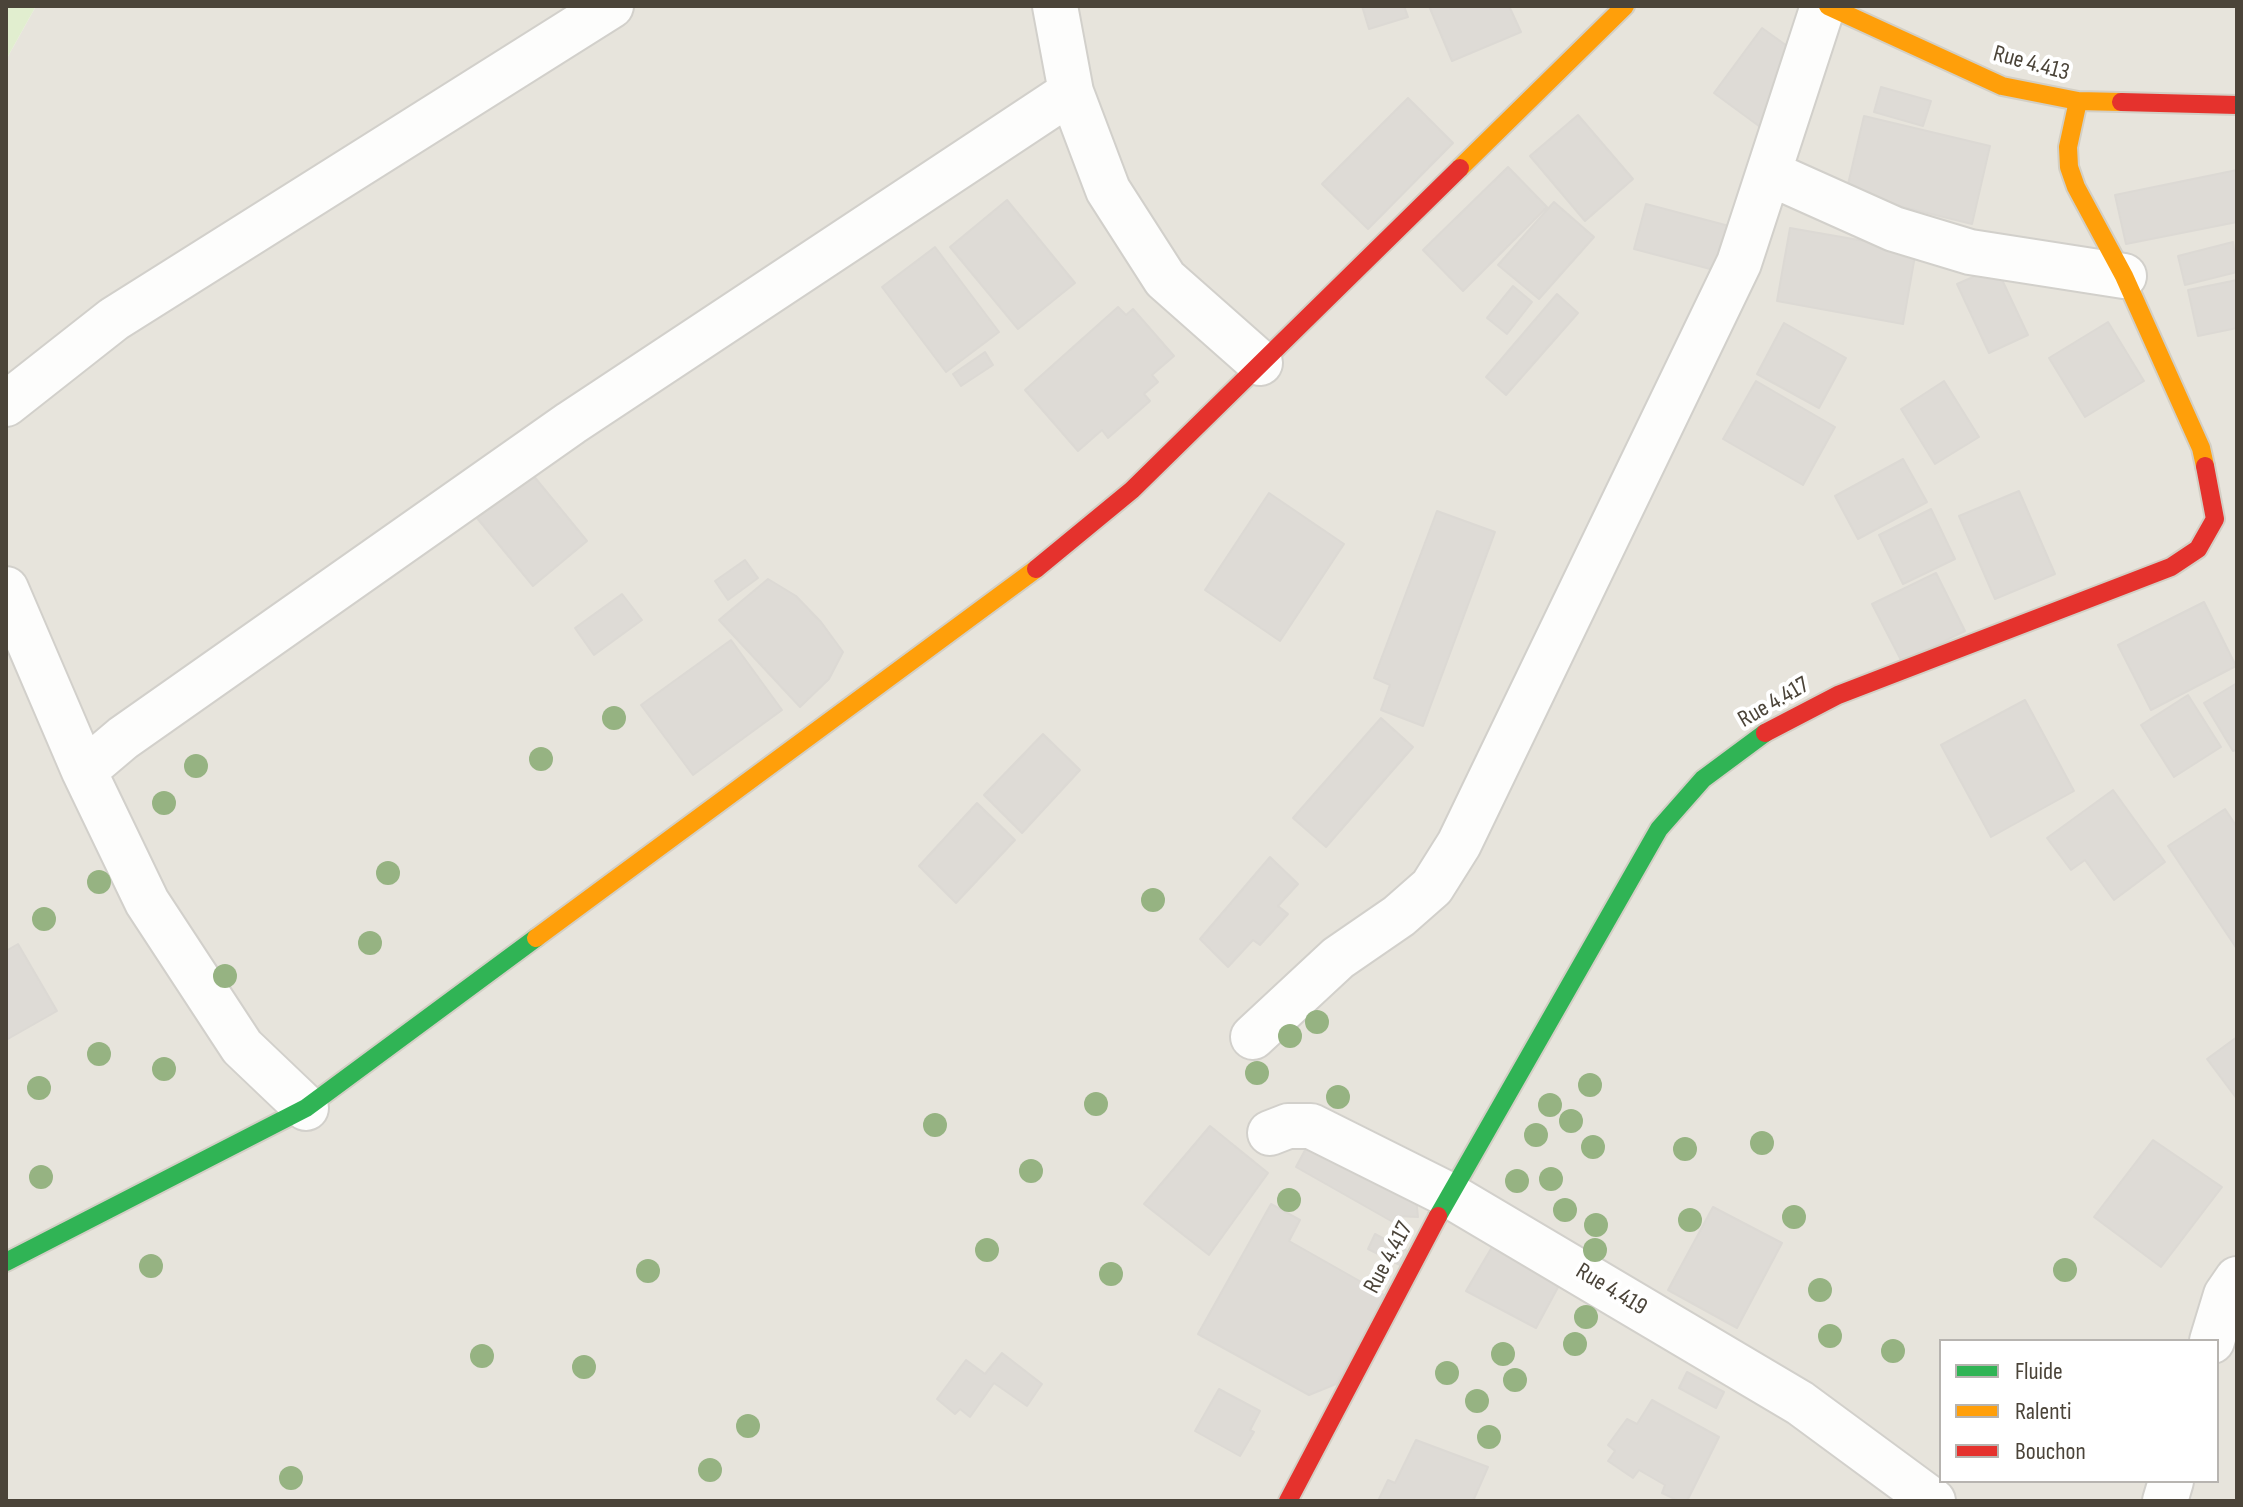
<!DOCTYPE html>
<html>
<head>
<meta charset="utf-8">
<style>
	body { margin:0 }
	#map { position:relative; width:2243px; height:1507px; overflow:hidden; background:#f4f2ee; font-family:"Sofia Sans Condensed",sans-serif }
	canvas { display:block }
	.frame { position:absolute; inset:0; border:8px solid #4b4439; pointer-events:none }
	.legend { position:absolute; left:1939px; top:1339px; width:280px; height:144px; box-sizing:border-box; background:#fff; border:2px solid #b7b4b0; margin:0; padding:10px 14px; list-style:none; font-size:24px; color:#4b4439 }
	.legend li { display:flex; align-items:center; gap:16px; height:40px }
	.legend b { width:40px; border:2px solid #b7b4b0 }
</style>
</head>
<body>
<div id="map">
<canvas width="2243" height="1507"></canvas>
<div class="frame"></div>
<ul class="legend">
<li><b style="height:10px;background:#30b455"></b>Fluide</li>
<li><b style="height:10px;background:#ff9f0a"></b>Ralenti</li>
<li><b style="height:10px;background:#e5322d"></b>Bouchon</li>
</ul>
</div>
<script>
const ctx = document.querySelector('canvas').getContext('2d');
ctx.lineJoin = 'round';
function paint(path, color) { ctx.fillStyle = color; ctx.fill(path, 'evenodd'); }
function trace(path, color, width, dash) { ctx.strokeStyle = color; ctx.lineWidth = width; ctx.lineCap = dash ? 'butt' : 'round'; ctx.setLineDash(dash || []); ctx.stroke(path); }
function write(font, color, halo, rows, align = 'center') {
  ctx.font = font + ' "Sofia Sans Condensed",sans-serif'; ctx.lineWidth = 8; ctx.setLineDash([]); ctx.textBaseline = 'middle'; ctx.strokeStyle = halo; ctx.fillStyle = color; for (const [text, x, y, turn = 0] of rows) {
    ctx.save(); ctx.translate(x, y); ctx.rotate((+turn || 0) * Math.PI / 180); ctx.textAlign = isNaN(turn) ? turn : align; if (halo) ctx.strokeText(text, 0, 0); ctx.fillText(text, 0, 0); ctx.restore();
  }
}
const residential = new Path2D(`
	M36,6H2237V1501H6V60ZM1941,1341H2217V1481H1941Z`);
const green = new Path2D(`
	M6,6H36L6,60Z`);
const building = new Path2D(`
	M1362,6H1404L1408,17L1369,29Z
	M1429,6H1509L1521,32L1452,61Z
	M1762,28L1794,51L1763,129L1714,93Z
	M1881,87L1931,101L1923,126L1874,112Z
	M1408,98L1453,143L1368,229L1322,184Z
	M1578,115L1633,179L1585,221L1530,156Z
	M1864,116L1990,146L1972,224L1846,193Z
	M1508,167L1547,207L1463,291L1423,250Z
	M2237,170V222L2126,244L2115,195Z
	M1007,200L1075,283L1018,329L950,247Z
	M1554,202L1594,237L1539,299L1498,265Z
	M1646,204L1729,226L1718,271L1634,249Z
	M1790,228L1916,250L1903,324L1777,301Z
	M2233,242L2237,272L2185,285L2178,256Z
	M935,247L999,332L946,372L882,287Z
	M1996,267L2028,335L1989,353L1957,284Z
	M2237,280V328L2198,336L2188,290Z
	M1513,286L1532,302L1507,334L1487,318Z
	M1557,294L1578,313L1506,395L1486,377Z
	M1118,307L1126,315L1133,309L1174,356L1152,375L1158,382L1144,394L1150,401L1108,438L1102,430L1078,451L1025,390Z
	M2108,322L2144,381L2085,417L2049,358Z
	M1784,323L1846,358L1819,408L1757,374Z
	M985,352L993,365L961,386L953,374Z
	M1756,381L1835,427L1803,485L1723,439Z
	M1944,381L1979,437L1935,464L1901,409Z
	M1903,459L1927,502L1858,539L1835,496Z
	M532,474L587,541L533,586L477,518Z
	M2019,491L2055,574L1995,599L1959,516Z
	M1269,493L1344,544L1280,641L1205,590Z
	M1931,509L1955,559L1903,584L1879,535Z
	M1437,511L1495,532L1423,726L1381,710L1390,685L1374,678Z
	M745,560L758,578L728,600L715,581Z
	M1936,573L1965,631L1902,662L1872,604Z
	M768,579L796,596L821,622L843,652L829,679L800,707L719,620Z
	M622,594L642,620L594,655L575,628Z
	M2204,602L2236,666L2151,710L2118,645Z
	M731,640L782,710L693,775L641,705Z
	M2237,683V749L2233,751L2204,703Z
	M2188,695L2221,747L2174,777L2141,725Z
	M2025,700L2074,791L1991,837L1941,745Z
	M1381,718L1413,747L1326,847L1293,818Z
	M1043,734L1080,770L1022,833L984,795Z
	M2113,790L2165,862L2114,900L2085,860L2071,870L2047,838Z
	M977,803L1015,840L956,903L919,866Z
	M2225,809L2237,827V949L2168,846Z
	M1270,857L1298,884L1278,906L1288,914L1260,945L1253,940L1228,967L1200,939Z
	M18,944L57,1011L6,1040V951Z
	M2237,1037V1099L2207,1059Z
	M1210,1126L1268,1173L1209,1255L1144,1204Z
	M1311,1139L1416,1198L1418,1217L1396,1216L1393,1222L1296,1167Z
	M2153,1140L2222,1187L2161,1267L2094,1217Z
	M1271,1204L1300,1220L1289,1241L1386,1296L1336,1384L1309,1395L1198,1334Z
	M1713,1207L1782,1243L1737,1328L1668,1290Z
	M1375,1234L1409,1252L1402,1266L1368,1249Z
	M1495,1242L1563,1278L1536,1328L1466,1291Z
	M1002,1353L1042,1384L1027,1406L994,1383L970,1417L960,1409L955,1414L937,1399L966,1360L985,1374Z
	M1687,1372L1724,1392L1716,1408L1679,1388Z
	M1219,1389L1260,1411L1250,1430L1254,1432L1240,1456L1195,1431Z
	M1652,1400L1719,1437L1687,1501H1679L1662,1493L1665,1485L1639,1470L1633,1478L1608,1461L1615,1451L1608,1445L1627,1419L1637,1424Z
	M1416,1440L1488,1467L1473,1501H1378L1388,1480L1395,1483Z`);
const street = new Path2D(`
	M1055,6L1071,92L1108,190L1165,279L1260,363
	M1769,173L1894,229L1970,252L2124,276
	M6,404L114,319L611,6
	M6,589L84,771L147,902L242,1047L306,1108
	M84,771L123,738L571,423L1071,92
	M1253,1037L1338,958L1399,916L1432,887L1459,844L1739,263L1823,6
	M1270,1133L1288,1126H1311L1449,1195L1800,1403L1933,1501
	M2212,1341L2226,1295L2237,1279
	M2165,1501L2171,1481`);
const fast = new Path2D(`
	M1438,1216L1659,829L1703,779L1765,733
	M6,1262L306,1108L536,938`);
const slow = new Path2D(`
	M1828,6L2002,86L2078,101L2121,102
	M2078,101L2068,147L2069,167L2076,187L2124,276L2201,448L2205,466
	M1460,168L1625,6
	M536,938L1036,569`);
const jam = new Path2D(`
	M2121,102L2237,105
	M1036,569L1132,490L1460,168
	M1765,733L1838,695L2171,567L2198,549L2215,519L2205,466
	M1288,1501L1438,1216`);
const trees = [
	[614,718],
	[541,759],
	[196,766],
	[164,803],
	[388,873],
	[99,882],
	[1153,900],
	[44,919],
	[370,943],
	[225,976],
	[1317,1022],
	[1290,1036],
	[99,1054],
	[164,1069],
	[1257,1073],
	[1590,1085],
	[39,1088],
	[1338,1097],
	[1096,1104],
	[1550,1105],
	[1571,1121],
	[935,1125],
	[1536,1135],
	[1762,1143],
	[1593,1147],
	[1685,1149],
	[1031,1171],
	[41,1177],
	[1551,1179],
	[1517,1181],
	[1289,1200],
	[1565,1210],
	[1794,1217],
	[1690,1220],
	[1596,1225],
	[987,1250],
	[1595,1250],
	[151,1266],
	[2065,1270],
	[648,1271],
	[1111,1274],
	[1820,1290],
	[1586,1317],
	[1830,1336],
	[1575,1344],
	[1893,1351],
	[1503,1354],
	[482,1356],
	[584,1367],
	[1447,1373],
	[1515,1380],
	[1477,1401],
	[748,1426],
	[1489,1437],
	[710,1470],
	[291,1478]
];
const streetNames = [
	["Rue 4.413",2031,64,15],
	["Rue 4.417",1774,703,-30],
	["Rue 4.417",1389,1258,-62],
	["Rue 4.419",1611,1290,31]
];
paint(residential, '#e7e4dc');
paint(green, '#e1eecf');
paint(building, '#dedbd6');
trace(building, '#dcd9d4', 2);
trace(street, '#d2d0cb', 48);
trace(fast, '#d3cfc5', 22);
trace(slow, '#d3cfc5', 22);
trace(jam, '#d3cfc5', 22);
trace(street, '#fdfdfc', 44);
trace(fast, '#30b455', 18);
trace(slow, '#ff9f0a', 18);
trace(jam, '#e5322d', 18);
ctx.fillStyle = '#96b382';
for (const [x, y] of trees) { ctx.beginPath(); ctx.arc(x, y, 12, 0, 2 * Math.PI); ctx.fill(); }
write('24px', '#4b4439', '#fff', streetNames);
</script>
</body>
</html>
